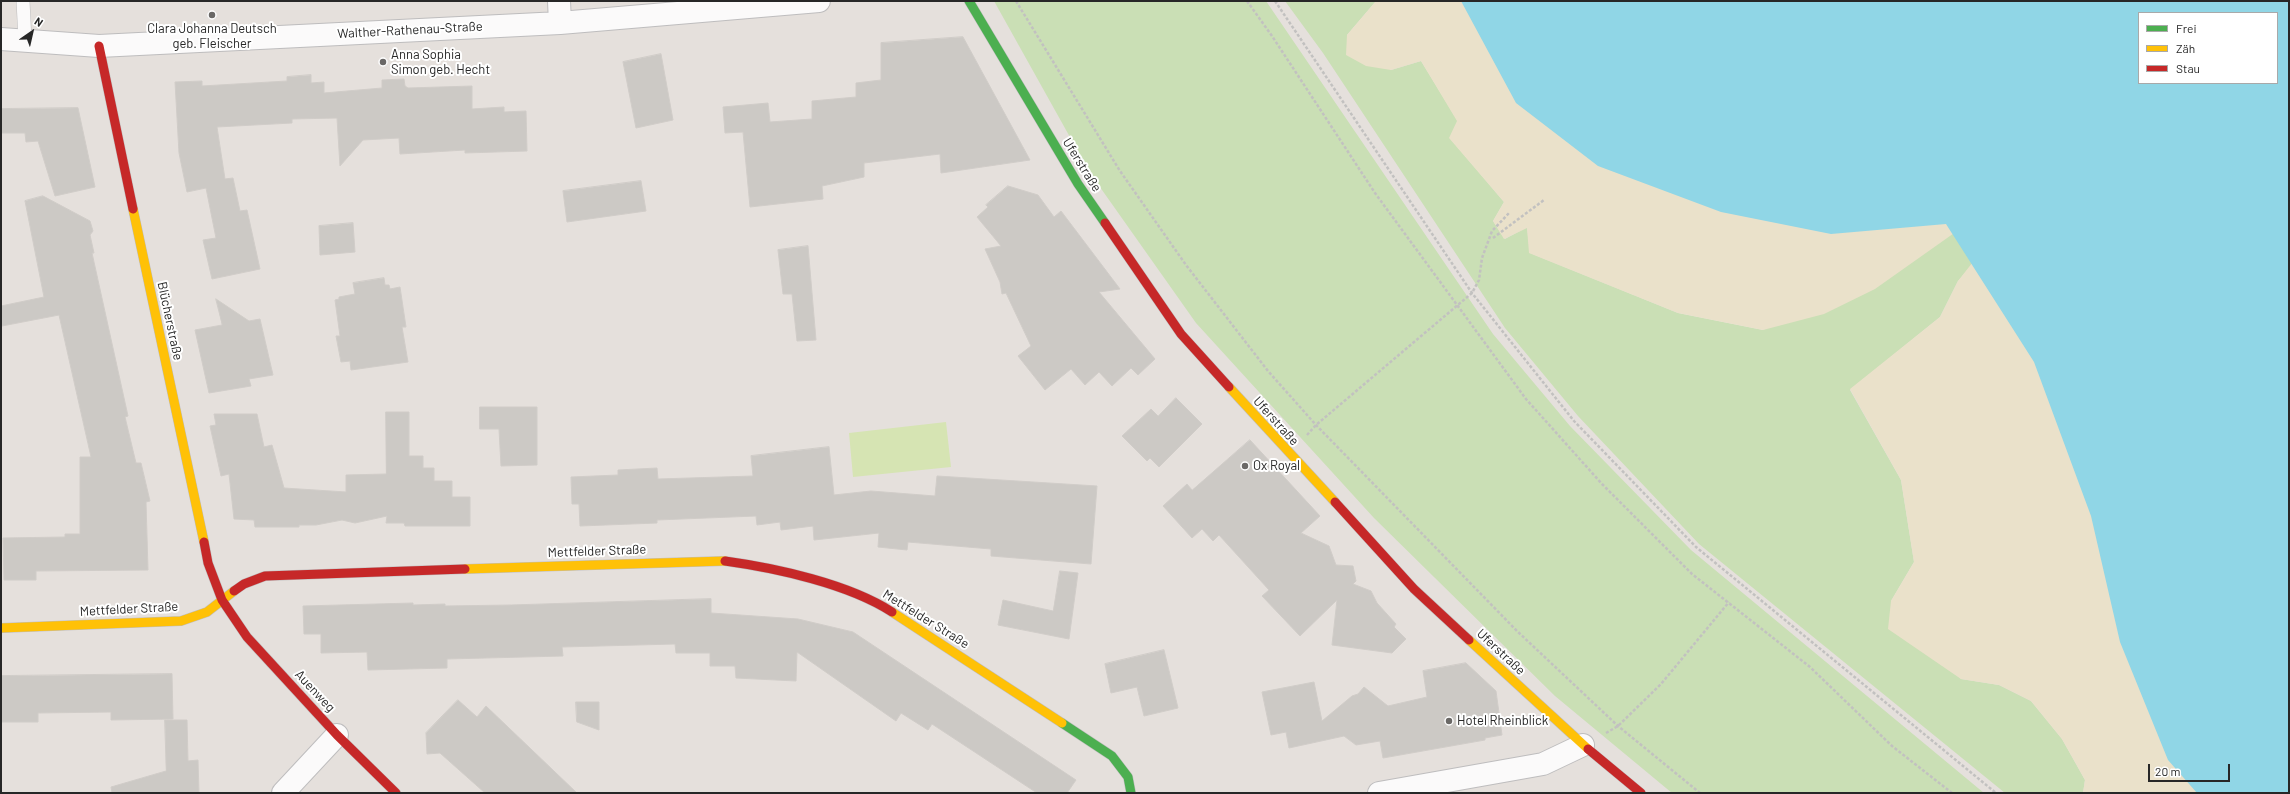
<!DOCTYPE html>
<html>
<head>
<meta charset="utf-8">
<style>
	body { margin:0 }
	#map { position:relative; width:2290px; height:794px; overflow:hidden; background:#e5e0dc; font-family:Barlow,sans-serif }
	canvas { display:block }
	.frame { position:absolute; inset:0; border:2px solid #272727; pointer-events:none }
	.legend { position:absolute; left:2138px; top:12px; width:140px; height:72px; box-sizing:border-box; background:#fff; border:1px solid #a9a9a9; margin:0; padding:5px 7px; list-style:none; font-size:12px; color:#272727 }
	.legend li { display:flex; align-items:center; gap:8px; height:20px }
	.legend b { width:20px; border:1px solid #a9a9a9 }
	.north { position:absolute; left:12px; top:12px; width:40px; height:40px; -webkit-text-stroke:3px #fff; paint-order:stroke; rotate:34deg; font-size:11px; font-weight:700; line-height:16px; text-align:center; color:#272727 }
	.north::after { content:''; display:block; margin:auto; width:14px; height:18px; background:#272727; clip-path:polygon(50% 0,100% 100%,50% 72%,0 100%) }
	.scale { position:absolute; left:2148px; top:764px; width:82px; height:18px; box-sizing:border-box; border:2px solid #272727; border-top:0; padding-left:5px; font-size:12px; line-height:14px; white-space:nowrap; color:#272727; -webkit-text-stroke:3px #fff; paint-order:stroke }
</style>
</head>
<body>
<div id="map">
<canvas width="2290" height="794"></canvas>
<div class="frame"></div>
<ul class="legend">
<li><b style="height:5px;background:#4caf50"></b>Frei</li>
<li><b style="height:5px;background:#ffc107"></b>Zäh</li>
<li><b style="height:5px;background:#c62828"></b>Stau</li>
</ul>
<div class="north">N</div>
<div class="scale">20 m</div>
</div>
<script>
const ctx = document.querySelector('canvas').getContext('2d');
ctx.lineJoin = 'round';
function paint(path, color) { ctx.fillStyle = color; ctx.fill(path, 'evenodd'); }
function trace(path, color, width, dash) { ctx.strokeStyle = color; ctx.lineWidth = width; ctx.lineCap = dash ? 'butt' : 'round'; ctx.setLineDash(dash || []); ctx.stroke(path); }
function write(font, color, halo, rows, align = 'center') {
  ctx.font = font + ' Barlow,sans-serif'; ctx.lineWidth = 4; ctx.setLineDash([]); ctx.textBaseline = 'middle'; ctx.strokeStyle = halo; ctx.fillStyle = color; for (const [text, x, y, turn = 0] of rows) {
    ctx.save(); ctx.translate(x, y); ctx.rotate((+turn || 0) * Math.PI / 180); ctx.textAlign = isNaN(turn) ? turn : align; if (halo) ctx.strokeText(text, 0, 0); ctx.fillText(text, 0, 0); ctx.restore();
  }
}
const green = new Path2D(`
	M994,1H1266L1493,334L1570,426L1691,550L1984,793H1672L1555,696L1374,518L1196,323L1090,173Z
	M1285,1H1376L1347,35L1391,70L1421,61L1458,121L1450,138L1504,202L1493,221L1505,239L1527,227L1530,253L1678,313L1763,330L1991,207L2045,183L1958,281L1940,317L1850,390L1901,480L1914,562L1891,601L1961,679L1999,685L2031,701L2062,739L2085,780L2083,793H2005L1699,544L1578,416L1505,328L1323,53Z`);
const sand = new Path2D(`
	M1376,1H1492L2053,158L2242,793H2083L2085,780L2062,739L2031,701L1999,685L1961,679L1888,629L1891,601L1914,562L1901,480L1850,389L1940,317L1958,281L1987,244L1991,207L1875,289L1824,314L1763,330L1678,313L1529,253L1527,228L1504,239L1493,221L1504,202L1449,138L1457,121L1421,61L1391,70L1366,66L1346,55L1347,35Z`);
const pitch = new Path2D(`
	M946,422L951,467L853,477L849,433Z`);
const water = new Path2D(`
	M1461,1H2289V793H2197L2168,760L2120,642L2091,516L2034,362L1946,224L1831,234L1721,212L1598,166L1516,103ZM2139,13H2277V83H2139Z`);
const building = new Path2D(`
	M963,37L1030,160L941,173L940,154L864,163V177L822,186L823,199L750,207L743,132L725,133L723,107L768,103L770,122L812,119V101L856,97V83L881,80V43Z
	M661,54L673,120L636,128L623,62Z
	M311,75V83L324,82V93L382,88V80L404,79L405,86L408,88L472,86V109L504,107V112L526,111L527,151L465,153V150L400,154L399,138L363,140L340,166L337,118L292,119V123L217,127L225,179L233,178L240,211L247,210L260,269L212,279L203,240L216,238L206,188L187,192L179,153L175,82L202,81V86L287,81V77Z
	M78,108L95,187L55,196L38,141L26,142L25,133H1V109Z
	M641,181L646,211L567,222L563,191Z
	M1008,186L1038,195L1054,217L1061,211L1120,289L1099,292L1155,359L1138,375L1131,368L1112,386L1099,372L1085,385L1071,369L1045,390L1018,356L1031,346L1006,293L1002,294L1000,282L985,249L1001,246L977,217L988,207L986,205Z
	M43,196L90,221L93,231L90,235L94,253H92L128,416L125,417L136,463H141L150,501L146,502L148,570L36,571V580H4L3,538L65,537V534H80V457H91L59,315L2,326L1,319V306L44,297L25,201Z
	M353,223L355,252L320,255L319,226Z
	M808,246L816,340L797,341L792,294H783L778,250Z
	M384,278L385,285H389L390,289L400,287L406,327H402L408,362L351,370L350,361L341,362L336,336H340L335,300L339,299V297L355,294L353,283Z
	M216,299L249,321L260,319L273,375L249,379L251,386L209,393L195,330L222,325Z
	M1176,398L1202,424L1159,467L1150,458L1147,461L1122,436L1151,409L1158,416Z
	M480,407H537V465L501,466L499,429H480Z
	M386,412H409V456H423V468H434V481H452V497H470V526H405L404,523H386L387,516L355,523L342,520L316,525H299V527H255L254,520L234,519L229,474L221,476L210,426L216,425L214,414H257L264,447L272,445L284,488L346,492V475L386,474Z
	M1250,440L1320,516L1301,533L1329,546L1336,565L1353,566L1356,581L1353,584L1371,591L1377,603L1396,624L1394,627L1406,639L1392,653L1332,645L1337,600L1300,636L1262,596L1269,590L1219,535L1213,541L1202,529L1192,538L1163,506L1187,484L1192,490Z
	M829,447L834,495L871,491L935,496L937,476L1097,486L1091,564L991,556V549L908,542L907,550L878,547L879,533L814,540L813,526L781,530L780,522L757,525L756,516L657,520V523L580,526L579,504H572L571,477L618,475V470L657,468L658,479L753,476L751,456Z
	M1060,571L1078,573L1069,639L998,625L1003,600L1053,611Z
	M711,599V613L798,619L853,632L1076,780L1067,793H1037L932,724L928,730L901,713L896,721L797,652L796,681L736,678L735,666H710V653H676L675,644L562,647L563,656L447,659V668L368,670L367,652L321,653V634H304L303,606L413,603V605L445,604V606L511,605Z
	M1164,650L1178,708L1144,716L1137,687L1111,693L1105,664Z
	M1466,663L1496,691L1502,735L1485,738V740L1383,758L1380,741L1356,745L1344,736L1289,748L1286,732L1271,735L1262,692L1314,682L1322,721L1352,696L1358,694L1364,687L1388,706L1427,697L1423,671Z
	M172,674L173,719L111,720V712L38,713V722H1V676Z
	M458,700L477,717L486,706L577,793H485L440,753L427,754L426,733Z
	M576,702H599V730L577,722Z
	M165,720H187L188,761L198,760L199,793H112L111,787L166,771Z`);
const path = new Path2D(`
	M1016,1L1120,171L1186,265L1268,371L1316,425L1517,631L1618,726L1700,793
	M1247,1L1272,36L1375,193L1526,399L1602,484L1692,574L1810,667L1892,746L1952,793
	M1275,1L1472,293L1574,421L1696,547L1996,793
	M1493,238L1544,200
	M1307,435L1316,425L1472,293L1479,280L1482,258L1492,231L1510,212
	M1606,733L1618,726L1661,684L1729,602`);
const lane = new Path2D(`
	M23,1L25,40`);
const street = new Path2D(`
	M559,1L560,23
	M1,39L99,46L560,23L819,1
	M283,793L337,735
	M1379,793L1543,764L1583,745`);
const fast = new Path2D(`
	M969,1L1078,184L1105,223
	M1062,723L1112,756L1128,777L1131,793`);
const slow = new Path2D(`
	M133,209L204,542
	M1229,387L1335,502
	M465,569L725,561
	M892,612L1062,723
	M1,628L181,621L207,612L234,591
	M1469,640L1588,749`);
const jam = new Path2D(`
	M99,46L133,209
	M1105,223L1181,334L1229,387
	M1335,502L1414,589L1469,640
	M204,542L208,563L222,600L247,637L337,735L396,793
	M725,561C776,568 849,584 892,612
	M234,591L244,584L265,576L465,569
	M1588,749L1641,793`);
const markers = [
	[212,15,4,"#6a6866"],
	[383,62,4,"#6a6866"],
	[1245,466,4,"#6a6866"],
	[1449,721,4,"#6a6866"]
];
const poiNames = [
	["Clara Johanna Deutsch",212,29,"center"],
	["geb. Fleischer",212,44,"center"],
	["Anna Sophia",391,55],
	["Simon geb. Hecht",391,70],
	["Ox Royal",1253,466],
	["Hotel Rheinblick",1457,721]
];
const streetNames = [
	["Walther-Rathenau-Straße",410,30,-3],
	["Uferstraße",1082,165,58],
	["Blücherstraße",170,321,78],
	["Uferstraße",1276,421,48],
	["Mettfelder Straße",597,551,-2],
	["Mettfelder Straße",129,609,-3],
	["Mettfelder Straße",926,619,32],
	["Uferstraße",1501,652,43],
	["Auenweg",315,691,47]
];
paint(green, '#cadfb5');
paint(sand, '#eae1ca');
paint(pitch, '#d6e4b3');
paint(water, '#90d6e6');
paint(building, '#ccc9c5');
trace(building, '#d0ccc8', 1);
trace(lane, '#bebdbe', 14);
trace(street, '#bebdbe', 24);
trace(fast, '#bebdbe', 10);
trace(slow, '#bebdbe', 10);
trace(jam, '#bebdbe', 10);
trace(path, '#c2c1c0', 2.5, [3, 2]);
trace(lane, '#fbfafa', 13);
trace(street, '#fbfafa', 22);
trace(fast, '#4caf50', 9);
trace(slow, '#ffc107', 9);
trace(jam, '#c62828', 9);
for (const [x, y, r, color] of markers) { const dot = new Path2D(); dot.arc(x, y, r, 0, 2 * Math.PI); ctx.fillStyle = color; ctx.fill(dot); trace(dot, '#fff', 1.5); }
write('13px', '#272727', '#fff', poiNames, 'left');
write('13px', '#272727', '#fff', streetNames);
</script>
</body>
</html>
